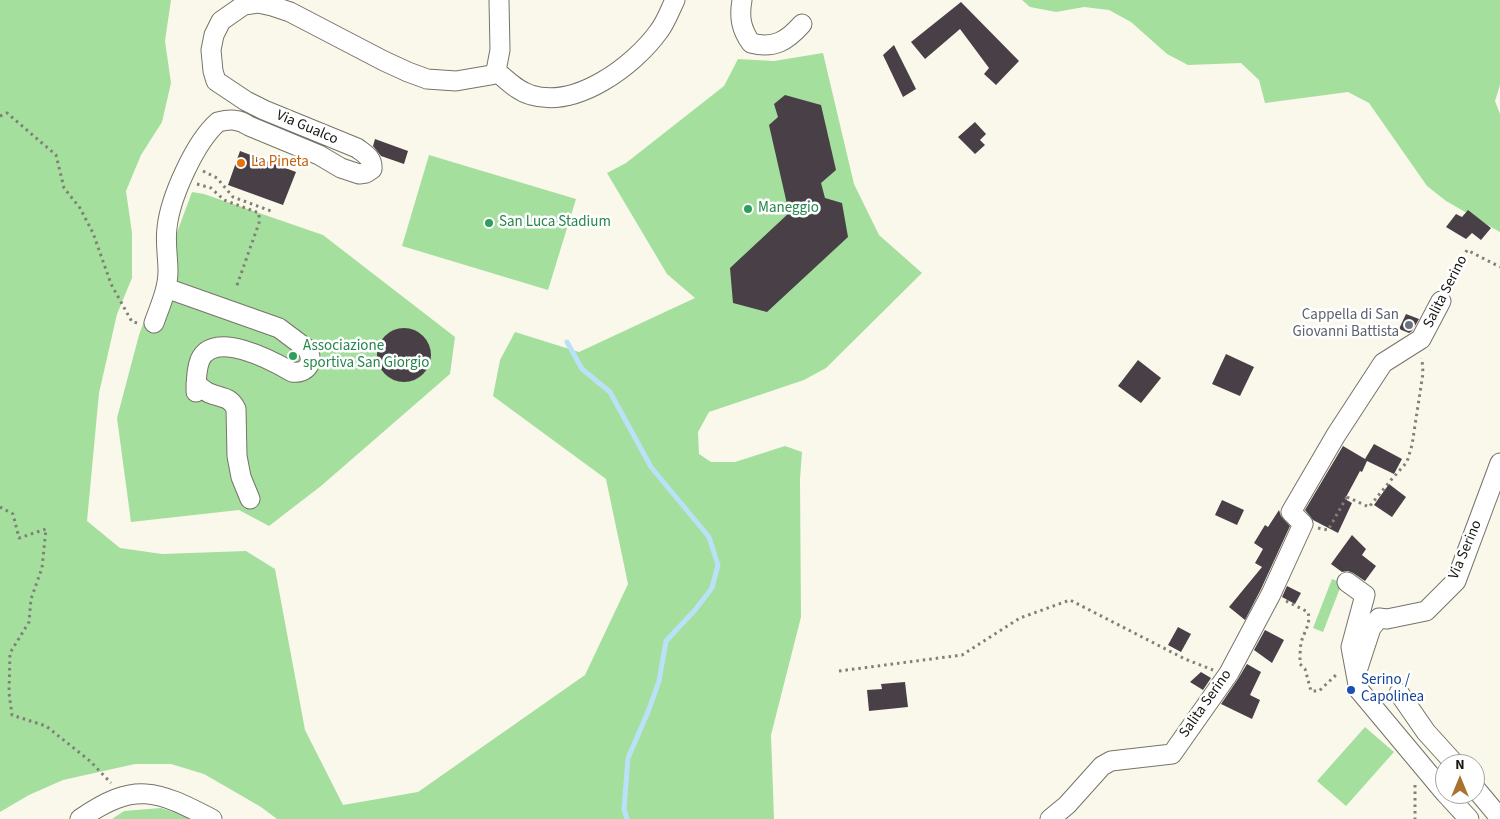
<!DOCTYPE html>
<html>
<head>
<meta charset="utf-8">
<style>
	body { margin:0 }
	#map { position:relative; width:1500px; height:819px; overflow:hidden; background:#faf8eb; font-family:"Source Sans 3",sans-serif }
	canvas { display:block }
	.north { position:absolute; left:1435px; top:754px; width:50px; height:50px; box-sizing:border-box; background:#fff; border:1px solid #a2a2a0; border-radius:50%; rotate:0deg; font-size:14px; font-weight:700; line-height:20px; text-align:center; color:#171612 }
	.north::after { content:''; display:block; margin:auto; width:18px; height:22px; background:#aa722f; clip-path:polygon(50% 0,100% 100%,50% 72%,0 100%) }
</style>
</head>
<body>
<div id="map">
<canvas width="1500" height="819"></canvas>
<div class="north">N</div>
</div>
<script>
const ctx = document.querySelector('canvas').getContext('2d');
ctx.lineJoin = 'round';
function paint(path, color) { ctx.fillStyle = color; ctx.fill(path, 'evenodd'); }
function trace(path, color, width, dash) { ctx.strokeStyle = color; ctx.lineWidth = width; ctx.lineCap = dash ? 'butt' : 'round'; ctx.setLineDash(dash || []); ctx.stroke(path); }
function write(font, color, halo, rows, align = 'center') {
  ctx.font = font + ' "Source Sans 3",sans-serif'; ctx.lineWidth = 5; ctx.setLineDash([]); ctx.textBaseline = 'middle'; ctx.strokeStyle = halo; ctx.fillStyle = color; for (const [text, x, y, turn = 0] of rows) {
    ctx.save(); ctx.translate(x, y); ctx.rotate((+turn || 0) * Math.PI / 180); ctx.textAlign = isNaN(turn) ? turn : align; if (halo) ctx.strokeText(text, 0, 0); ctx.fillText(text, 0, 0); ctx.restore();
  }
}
const green = new Path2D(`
	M0,0H171L165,41L171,83L162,122L141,155L126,191L132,233V278L117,314L99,393L87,521L120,548L162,554L246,551L275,569L305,730L343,805L418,792L585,675L628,584L606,479L493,396L500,360L515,332L579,352L695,298L667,274L607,173L626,163L724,86L738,59L774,61L823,53L854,184L879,235L922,273L826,368L804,380L709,412L698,432L699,454L711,462H735L785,446L802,452L800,479L801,617L771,735L774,819H277L261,807L204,774L171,764H135L63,780L29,795L0,812Z
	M1022,0H1500V85L1495,101L1500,114V232L1446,201L1427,186L1369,103L1348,92L1265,103L1259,80L1241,63L1188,65L1167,54L1131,22L1109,10L1084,7L1056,12L1030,7Z
	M429,155L576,199L548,290L402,246Z
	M192,192L204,194L323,235L455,337L450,374L321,486L269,526L239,510L131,522L117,418L139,335Z
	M1332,579L1342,583L1323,632L1313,628Z
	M1365,727L1394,752L1346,806L1317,781Z
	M161,808L192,819H112L124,811Z`);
const stream = new Path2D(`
	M567,342L582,369L610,392L651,467L709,537L718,565L712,588L695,610L666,641L659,681L648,712L628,758L624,809L627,819`);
const building = new Path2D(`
	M961,2L1019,61L996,85L984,74L989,68L960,29L925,59L911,42Z
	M894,45L916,89L903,97L883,55Z
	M785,95L821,105L836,170L821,183L825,198L842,203L848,237L767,312L733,303L730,268L789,213L769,125L778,117L774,104Z
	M975,122L986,134L980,140L985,145L975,154L958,137Z
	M375,139L408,151L404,164L381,156L373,146Z
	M240,151L296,172L283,205L228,185Z
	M1468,210L1491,228L1481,240L1472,233L1466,239L1446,227L1456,214L1462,217Z
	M1406,314L1419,319L1412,331L1409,333L1399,329Z
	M377 355a27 27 0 1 1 54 0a27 27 0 1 1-54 0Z
	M1226,354L1254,367L1240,396L1212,384Z
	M1138,360L1161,378L1141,403L1118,386Z
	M1374,444L1402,459L1394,474L1367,461L1362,472L1360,471L1345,499L1352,503L1338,533L1313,520L1305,510L1343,446L1365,459Z
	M1389,484L1406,497L1392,517L1374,505Z
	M1222,500L1244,510L1237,525L1215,515Z
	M1279,510L1281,516L1290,526L1261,589L1245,620L1229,607L1262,567L1255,563L1263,549L1254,543L1265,525L1268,527Z
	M1352,535L1366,549L1362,555L1376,566L1365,581L1353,573L1348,571L1342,572L1331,564Z
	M1287,586L1301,593L1295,604L1282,597Z
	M1178,627L1191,634L1181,652L1168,645Z
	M1265,630L1284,640L1272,663L1254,650Z
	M1247,664L1261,672L1250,695L1260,700L1252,719L1221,704L1238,679Z
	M1201,672L1211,678L1203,690L1190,682Z
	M905,682L908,707L869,711L867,690L882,689L881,684Z`);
const path = new Path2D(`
	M0,116L7,113L56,155L64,188L80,208L93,233L111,284L132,322L138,323
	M203,171L217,178L233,197L271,211
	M197,184L211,188L224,200L259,213V223L236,288
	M1448,287L1467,250L1500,267
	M1347,497L1369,507L1391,480L1407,462L1412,445L1423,373L1422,358
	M0,507L13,514L19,538L46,529L42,568L31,599L29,622L10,653L9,693L12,715L46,726L90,761L111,783
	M1318,528L1328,530L1348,495
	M1286,601L1308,612C1311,625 1304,631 1301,643C1300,649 1300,657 1300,664L1305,669L1311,691H1319L1338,673
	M839,671L962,655L1020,618L1070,600L1185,659L1213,670
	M1415,785V819`);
const minor = new Path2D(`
	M742,0C739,17 741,29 751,43C774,49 787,41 802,24
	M496,71C507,80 517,91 531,95C576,109 634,66 659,31C666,22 670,10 675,0
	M166,288L279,328L307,349C315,362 307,374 292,372C273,361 214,329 200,360C196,370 196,382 196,392
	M154,323C160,306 168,289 168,271C168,257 165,242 167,228C170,198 195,142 218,122C230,119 239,119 249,126L319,155L341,168L359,174L366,173L372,169C373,158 365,154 357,148L264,110L246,101L216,81L213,71L211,50L214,35L221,21L244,5L258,3L272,6L290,12L384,61L408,72L427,79L456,81L491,75L496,71L500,50L499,0
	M196,384C200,387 205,391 209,393C221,398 230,396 236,409L237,456L241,477L250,499
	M1347,582L1365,595L1351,647L1359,690L1445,793
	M1356,674L1371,628L1379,618L1387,619L1426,611L1456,581L1500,463
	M1399,693L1426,732L1455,764
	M1475,788L1500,818
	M1446,794L1469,819
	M80,819C135,781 156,790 212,819
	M1050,819L1067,805L1102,766L1111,761L1172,754L1229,673L1271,594L1303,524L1291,512L1336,435L1383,363L1421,339L1441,301`);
const markers = [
	[241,163,5,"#e8710a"],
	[748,209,5,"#2e9e5b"],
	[489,223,5,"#2e9e5b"],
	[1409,325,5,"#6b7280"],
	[293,356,5,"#2e9e5b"],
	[1351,690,5,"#1a4fb4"]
];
const streetNames = [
	["Via Gualco",307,128,23],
	["Salita Serino",1446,292,-63],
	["Via Serino",1466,550,-67],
	["Salita Serino",1206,704,-55]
];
const foodNames = [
	["La Pineta",251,163]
];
const leisureNames = [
	["Maneggio",758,209],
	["San Luca Stadium",499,223],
	["Associazione",303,347],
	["sportiva San Giorgio",303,364]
];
const worshipNames = [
	["Cappella di San",1399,316],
	["Giovanni Battista",1399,333]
];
const transitNames = [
	["Serino /",1361,681],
	["Capolinea",1361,698]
];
paint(green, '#a4df9e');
trace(stream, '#bae1f7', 5);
paint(building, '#493f46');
trace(minor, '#767368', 21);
trace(path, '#817f77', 3, [2.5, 4]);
trace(minor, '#fff', 19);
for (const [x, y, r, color] of markers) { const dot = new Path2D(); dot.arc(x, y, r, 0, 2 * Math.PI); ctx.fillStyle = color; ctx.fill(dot); trace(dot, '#fff', 2); }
write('15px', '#171612', '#fff', streetNames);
write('15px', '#c56008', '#fff', foodNames, 'left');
write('15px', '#27864d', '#fff', leisureNames, 'left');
write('15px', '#5b616d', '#fff', worshipNames, 'right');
write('15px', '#164399', '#fff', transitNames, 'left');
</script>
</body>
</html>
